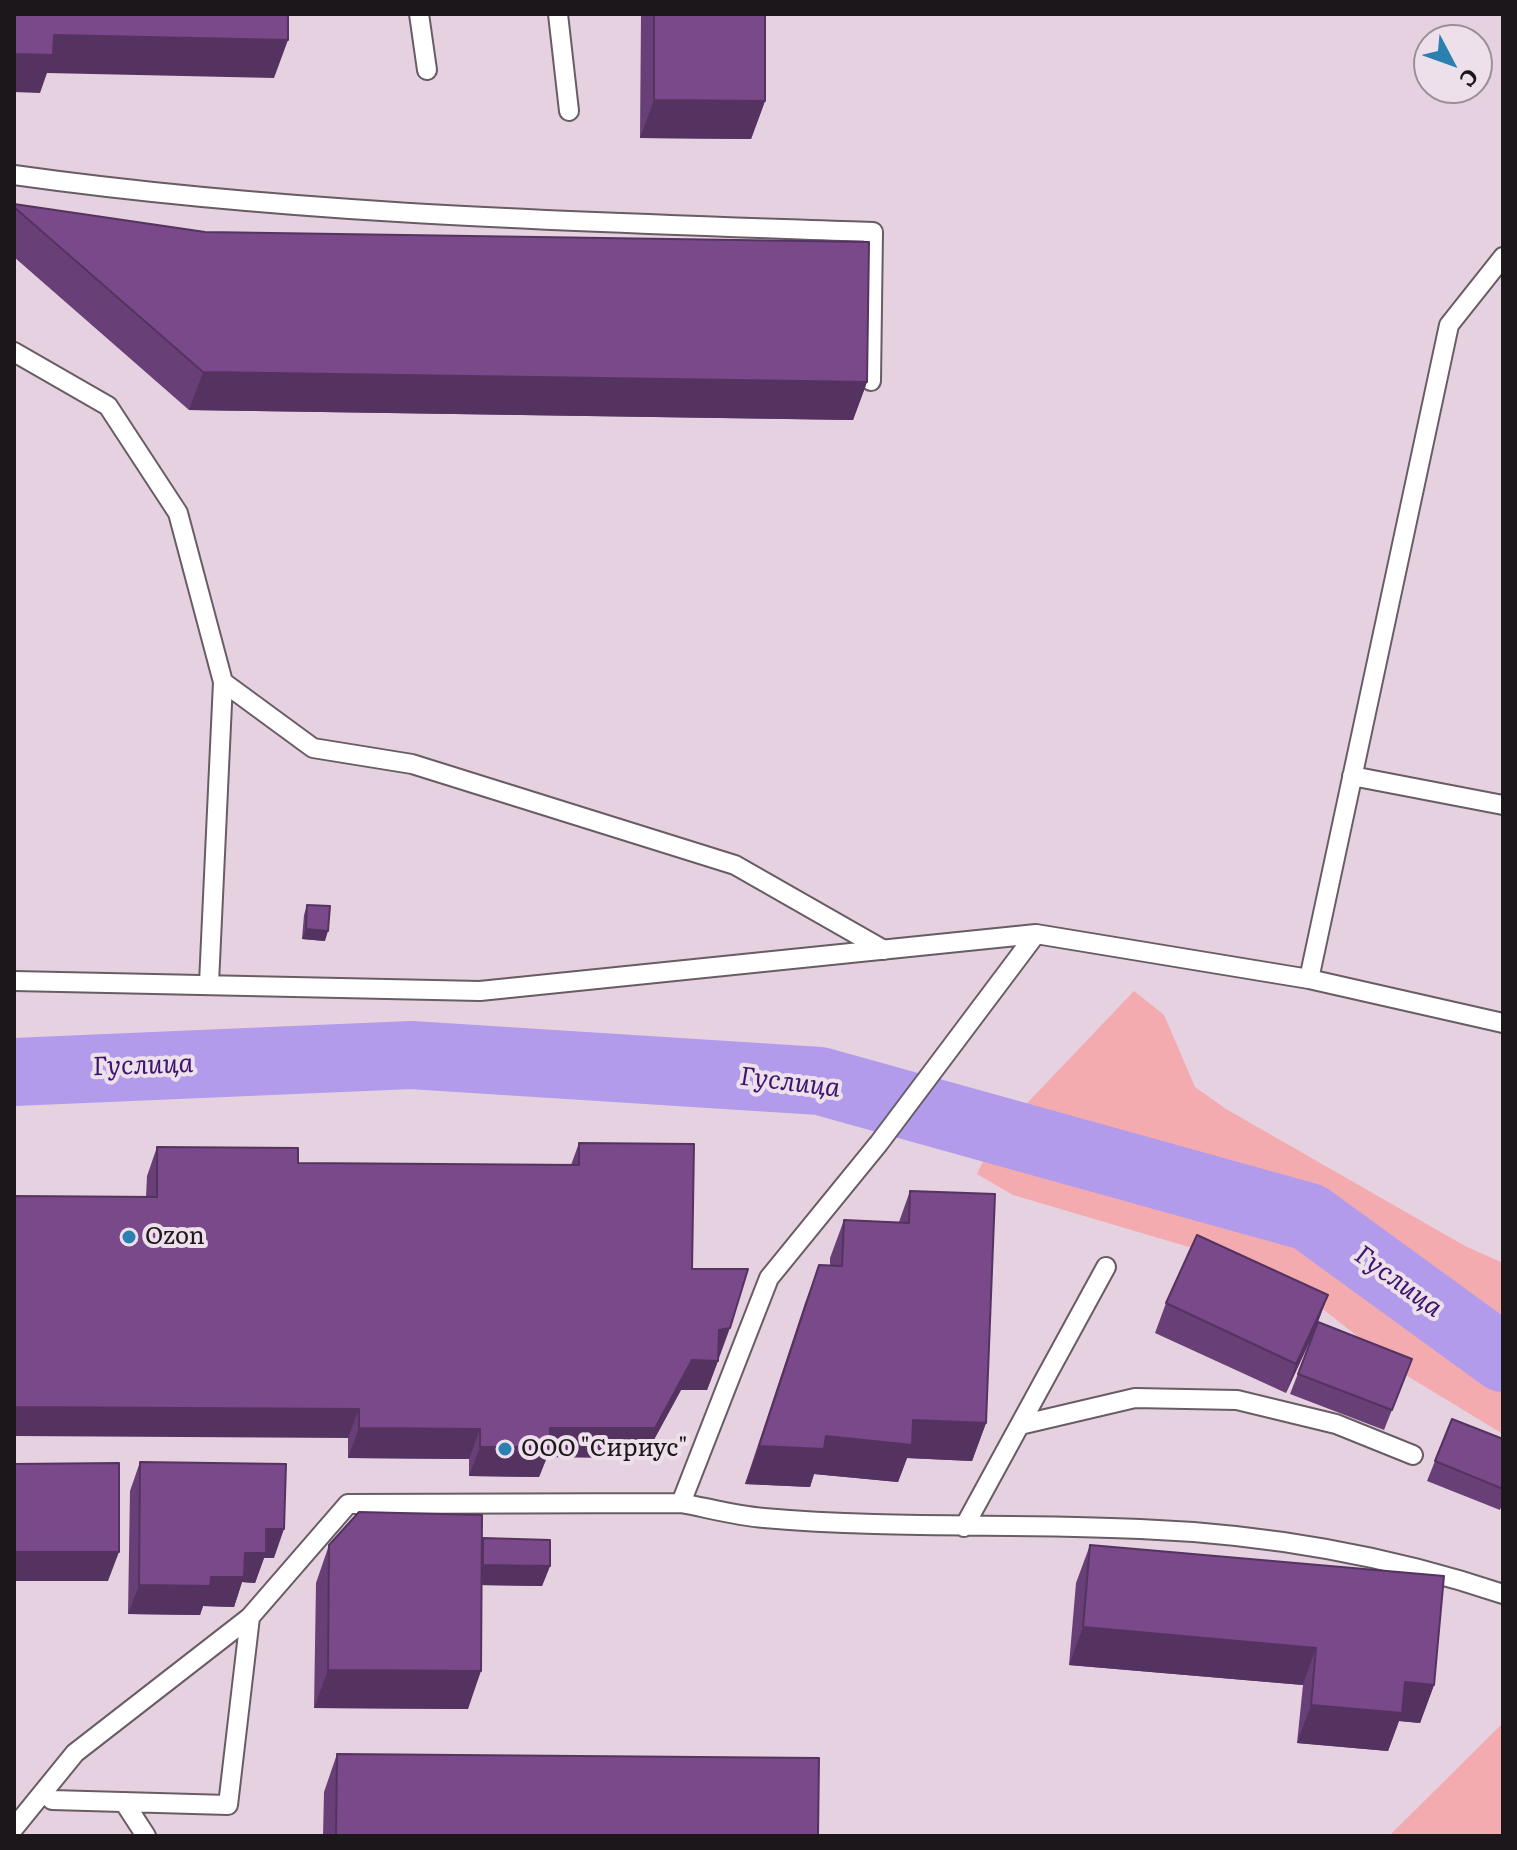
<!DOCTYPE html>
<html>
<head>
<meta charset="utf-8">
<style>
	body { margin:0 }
	#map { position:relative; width:1517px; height:1850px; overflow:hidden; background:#eee0ea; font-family:Literata,serif }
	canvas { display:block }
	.frame { position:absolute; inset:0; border:16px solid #1c171b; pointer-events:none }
	.north { position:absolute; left:1413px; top:24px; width:80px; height:80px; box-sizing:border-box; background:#eee0ea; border:2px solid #9a9097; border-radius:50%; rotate:131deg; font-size:22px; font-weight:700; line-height:32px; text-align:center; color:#1c171b }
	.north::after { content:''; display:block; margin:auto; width:28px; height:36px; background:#2b80b0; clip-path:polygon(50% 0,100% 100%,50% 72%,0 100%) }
</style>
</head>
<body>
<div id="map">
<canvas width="1517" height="1850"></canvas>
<div class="frame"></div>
<div class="north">С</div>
</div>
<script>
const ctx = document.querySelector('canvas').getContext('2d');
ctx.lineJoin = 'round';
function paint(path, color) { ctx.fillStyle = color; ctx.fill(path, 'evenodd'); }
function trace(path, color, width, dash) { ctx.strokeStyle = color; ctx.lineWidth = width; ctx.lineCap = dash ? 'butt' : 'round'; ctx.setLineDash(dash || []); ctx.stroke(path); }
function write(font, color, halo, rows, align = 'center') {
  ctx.font = font + ' Literata,serif'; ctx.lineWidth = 8; ctx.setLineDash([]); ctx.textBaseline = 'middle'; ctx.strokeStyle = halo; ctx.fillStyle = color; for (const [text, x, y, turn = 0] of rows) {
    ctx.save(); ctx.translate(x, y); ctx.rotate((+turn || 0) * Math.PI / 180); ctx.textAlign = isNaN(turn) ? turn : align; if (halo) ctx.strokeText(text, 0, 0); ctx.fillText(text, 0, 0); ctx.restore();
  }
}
const built = new Path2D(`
	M14,14H1503V1836H14ZM1429,40H1477V88H1429Z`);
const green = new Path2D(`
	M1134,991L1164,1015L1195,1087L1226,1109L1465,1246L1503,1263V1434L1409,1377L1277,1273L1013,1195L977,1174L994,1138Z
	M1503,1723V1836H1389Z`);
const river = new Path2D(`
	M14,1072L411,1055L820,1081L1309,1217L1503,1358`);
const lane = new Path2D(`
	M419,14L427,70
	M558,14L569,111
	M14,175C298,215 587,222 873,232L871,381
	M14,352L108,406L178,513L223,682L209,983
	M223,682L313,748L412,764L735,865L884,950
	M1352,776L1503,805
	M1309,979L1449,325L1503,257
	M14,981L480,991L1036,934
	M1020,1425L1135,1398L1237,1400L1336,1424L1413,1455
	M681,1503C708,1508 737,1516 764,1518C890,1529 1015,1523 1140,1529C1266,1534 1384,1554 1503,1594
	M964,1527L1106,1267
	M52,1800L228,1805L250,1617
	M124,1802L146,1836
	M14,1828L75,1753L250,1617L348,1504L681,1503L769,1278L879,1143L1036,934L1309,979L1503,1023`);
const wall = new Path2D(`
	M641,14H765V101L751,139L640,138Z
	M14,204L867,382L853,420L189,410L14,257Z
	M307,905L325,941L302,939L304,915Z
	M579,1143L692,1269L719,1358L707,1390H681L644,1458L547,1457L539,1477L469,1476V1459L348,1458V1438L146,1197L147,1176L157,1147L298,1163L571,1165Z
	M910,1191L986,1423L972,1461L907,1458L898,1482L814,1474L810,1487L745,1484L805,1303L819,1265H830V1258L844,1220L899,1222Z
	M1328,1295L1318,1322L1412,1359L1384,1430L1290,1394L1313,1335L1286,1393L1155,1333L1166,1303Z
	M1503,1439V1502L1500,1510L1427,1481L1435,1461Z
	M140,1462L274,1558H264L255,1583L242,1582L234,1607L203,1606L200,1615L128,1614L130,1491Z
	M482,1542L550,1566L542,1586L482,1585L468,1709L314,1708L316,1583L329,1545Z
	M1090,1545L1434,1685L1420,1723L1399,1721L1388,1751L1297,1743L1303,1685L1069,1665L1076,1583Z
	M337,1754L818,1836H323L324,1792Z`);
const shadedWall = new Path2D(`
	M54,35L288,40L274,78L47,73L40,93L14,92V54Z
	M654,100L765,101L751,139L640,138Z
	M203,372L867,382L853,420L189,410Z
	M306,929L328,931L325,941L302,939Z
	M1328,1295L1317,1324L1286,1393L1296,1364Z
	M730,1328L719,1358L708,1359L719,1330Z
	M692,1360L718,1361L707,1390H681L644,1458L547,1457L539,1477L469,1476L480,1447L550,1428Z
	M14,1407L359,1409L348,1438L14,1436Z
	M913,1420L986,1423L972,1461L907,1458L898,1482L814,1474L810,1487L745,1484L759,1446L826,1436Z
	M359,1428L480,1429L469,1459L348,1458Z
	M266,1529H284L274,1558H264L255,1583L242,1582L234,1607L203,1606L200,1615L128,1614L139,1585L211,1577L245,1553Z
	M14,1552H119L108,1581H14Z
	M483,1565L550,1566L542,1586L475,1585Z
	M1083,1627L1316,1648L1303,1685L1069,1665Z
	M328,1670L481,1671L468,1709L314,1708Z
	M1405,1682L1434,1685L1420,1723L1399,1721L1388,1751L1297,1743L1311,1705Z`);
const building = new Path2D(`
	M14,14H288V40L54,35L53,55L14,54Z
	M654,14H765V101L654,100Z
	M14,204L205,232L869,242L867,382L203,372L14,207Z
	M307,905L330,906L328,931L306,929Z
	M579,1143L694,1144L692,1269H748L730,1328L719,1330L718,1361L692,1360L655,1428H550V1447H480V1429L359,1428V1409L14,1407V1196L157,1197V1147L298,1148V1163L579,1165Z
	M910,1191L995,1194L986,1423L913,1420L912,1445L826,1436L824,1449L759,1446L819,1265L842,1266L844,1220L909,1223Z
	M1197,1235L1328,1295L1296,1364L1166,1303Z
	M1318,1322L1412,1359L1392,1410L1298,1374Z
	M1452,1419L1503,1439V1489L1435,1461Z
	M140,1462L286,1464L284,1529H266V1553H245L244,1577H211L210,1586L139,1585Z
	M119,1463V1552H14V1464Z
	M359,1512L482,1515L481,1671L328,1670L329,1545Z
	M483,1538L550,1540V1566L483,1565Z
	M1090,1545L1444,1576L1434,1685L1405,1682L1402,1713L1311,1705L1316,1648L1083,1627Z
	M337,1754L819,1758L818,1836H336Z`);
const markers = [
	[129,1237,8,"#2b80b0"],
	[505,1449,8,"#2b80b0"]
];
const poiNames = [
	["Ozon",145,1237],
	["ООО \"Сириус\"",521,1449]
];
const waterNames = [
	["Гуслица",143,1066,-2],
	["Гуслица",790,1083,7],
	["Гуслица",1398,1282,36]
];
paint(built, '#e6d1e0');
paint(green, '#f3abaf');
trace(river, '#b29bea', 68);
trace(lane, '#685c65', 22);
trace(lane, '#fff', 18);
paint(wall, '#683f77');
paint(shadedWall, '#553361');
paint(building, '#79498a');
trace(building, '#553361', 2);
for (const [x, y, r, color] of markers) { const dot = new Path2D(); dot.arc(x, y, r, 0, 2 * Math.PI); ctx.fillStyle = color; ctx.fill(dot); trace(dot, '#eee0ea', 3); }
write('24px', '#1c171b', '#eee0ea', poiNames, 'left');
write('italic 26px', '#3c1570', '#eee0ea', waterNames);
</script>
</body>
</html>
